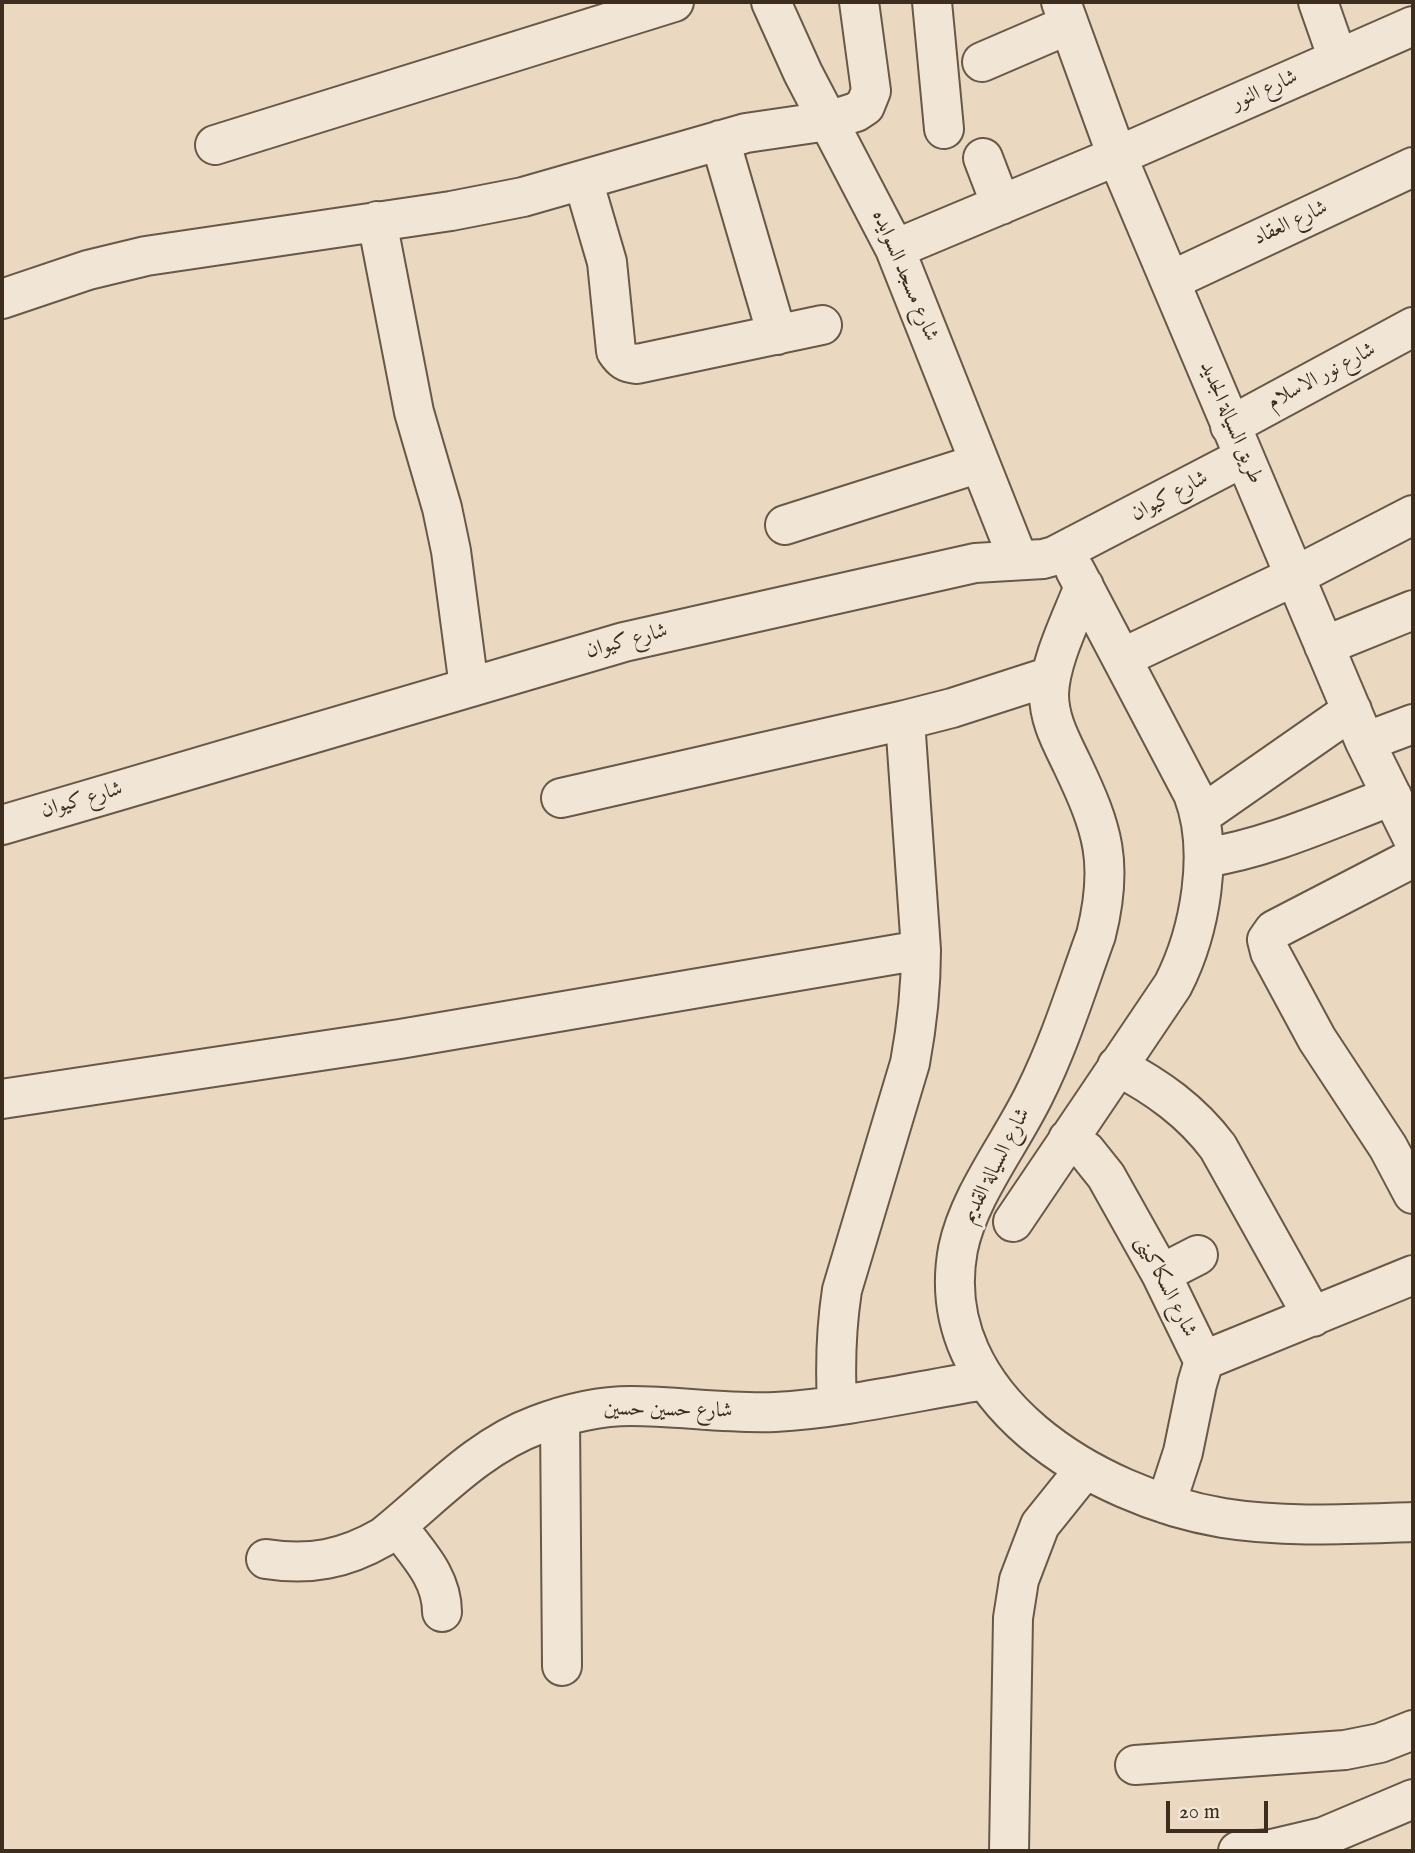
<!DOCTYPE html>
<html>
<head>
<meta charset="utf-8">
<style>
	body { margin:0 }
	#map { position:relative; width:1415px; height:1853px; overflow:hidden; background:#ead8c0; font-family:"IM FELL English",serif }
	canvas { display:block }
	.frame { position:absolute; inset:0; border:4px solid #3d2d1f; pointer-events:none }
	.scale { position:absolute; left:1166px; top:1801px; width:102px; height:32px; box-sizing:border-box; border:4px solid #3d2d1f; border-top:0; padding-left:9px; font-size:21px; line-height:24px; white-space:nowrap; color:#3d2d1f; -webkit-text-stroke:5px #f1e6d6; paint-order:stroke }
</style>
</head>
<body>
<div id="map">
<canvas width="1415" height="1853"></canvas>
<div class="frame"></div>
<div class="scale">20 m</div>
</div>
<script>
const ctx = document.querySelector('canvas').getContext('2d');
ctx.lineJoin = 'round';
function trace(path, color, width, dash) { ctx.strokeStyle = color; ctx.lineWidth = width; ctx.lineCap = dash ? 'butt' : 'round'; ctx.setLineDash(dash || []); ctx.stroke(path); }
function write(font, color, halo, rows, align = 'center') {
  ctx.font = font + ' "IM FELL English",Amiri,serif'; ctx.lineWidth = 6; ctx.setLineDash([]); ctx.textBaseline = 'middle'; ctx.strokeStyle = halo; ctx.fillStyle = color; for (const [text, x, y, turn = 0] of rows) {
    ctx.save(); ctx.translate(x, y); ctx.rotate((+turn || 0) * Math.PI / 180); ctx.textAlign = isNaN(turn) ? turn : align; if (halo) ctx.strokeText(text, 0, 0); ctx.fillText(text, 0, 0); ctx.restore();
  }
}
const minor = new Path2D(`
	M771,2L803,73L895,249L1018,559
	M932,2L944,129
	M1061,2L1117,156L1365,742L1413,839
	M1318,2L1338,59
	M982,62L1068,25
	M720,140L777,335
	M215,145L674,2
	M983,158L1001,205
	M583,180L607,262L616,351C622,360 626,363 637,364L822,325
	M377,221L414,412L442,508L451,551L469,687
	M895,249L1117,156L1413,26
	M1170,281L1413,167
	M2,299L88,270L146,256L451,211L523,197L746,133L828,121L856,112L865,106L871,91L859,2
	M1230,426L1413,327
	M785,525L980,463
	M1084,586C1072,618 1050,660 1049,694C1049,720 1061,741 1072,764C1103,829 1114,863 1096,935C1077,987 1060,1043 1035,1093C1011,1143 969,1195 958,1249C930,1399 1097,1497 1223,1518C1285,1528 1351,1524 1413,1522
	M1324,646L1413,610
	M1122,658L1295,576L1413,515
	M1365,742L1413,724
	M561,798L905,720L952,708L1051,676
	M1200,816L1352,710
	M2,825L624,642L975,563L1043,559L1054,556L1244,457
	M1204,858C1269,848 1331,819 1392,796
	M1413,858L1274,930L1267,940L1270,952L1317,1039L1388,1147L1413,1194
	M1117,1066C1157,1087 1191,1111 1218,1147L1313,1317
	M2,1099L400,1039L921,950
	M1068,1139L1086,1151L1106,1176L1161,1274L1201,1356L1212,1357L1413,1275
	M1013,1222L1173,985C1200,932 1215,851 1193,794L1075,570
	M1161,1274L1198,1255
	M837,1404C835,1365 836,1329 842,1290L910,1063C917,1025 921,989 921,950L905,720
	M560,1417L562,1666
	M1166,1504L1183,1452L1197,1384L1205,1357
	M397,1526C417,1553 442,1577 442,1612
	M266,1559C310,1566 345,1559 383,1537C432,1498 477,1447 537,1425C566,1414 600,1406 631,1406C679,1406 726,1414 775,1412C845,1408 916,1391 985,1380
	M1135,1765L1345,1750L1380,1743L1413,1730
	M1009,1851L1013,1618L1019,1580L1040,1525L1085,1469
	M1238,1851L1272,1849L1323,1837L1413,1799`);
const streetNames = [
	["شارع النور",1265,91,-24],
	["شارع العقاد",1291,224,-25],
	["شارع مسجد السوايده",904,276,67],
	["شارع نور الاسلام",1322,377,-28],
	["طريق السيالة الجديد",1230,423,67],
	["شارع كيوان",1170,497,-28],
	["شارع كيوان",627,642,-15],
	["شارع كيوان",82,801,-16],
	["شارع السيالة القديم",997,1166,-63],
	["شارع السكاكينى",1165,1287,63],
	["شارع حسين حسين",668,1411,1]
];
trace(minor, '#685847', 42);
trace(minor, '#f1e6d6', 38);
write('21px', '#3d2d1f', '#f1e6d6', streetNames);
</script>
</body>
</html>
